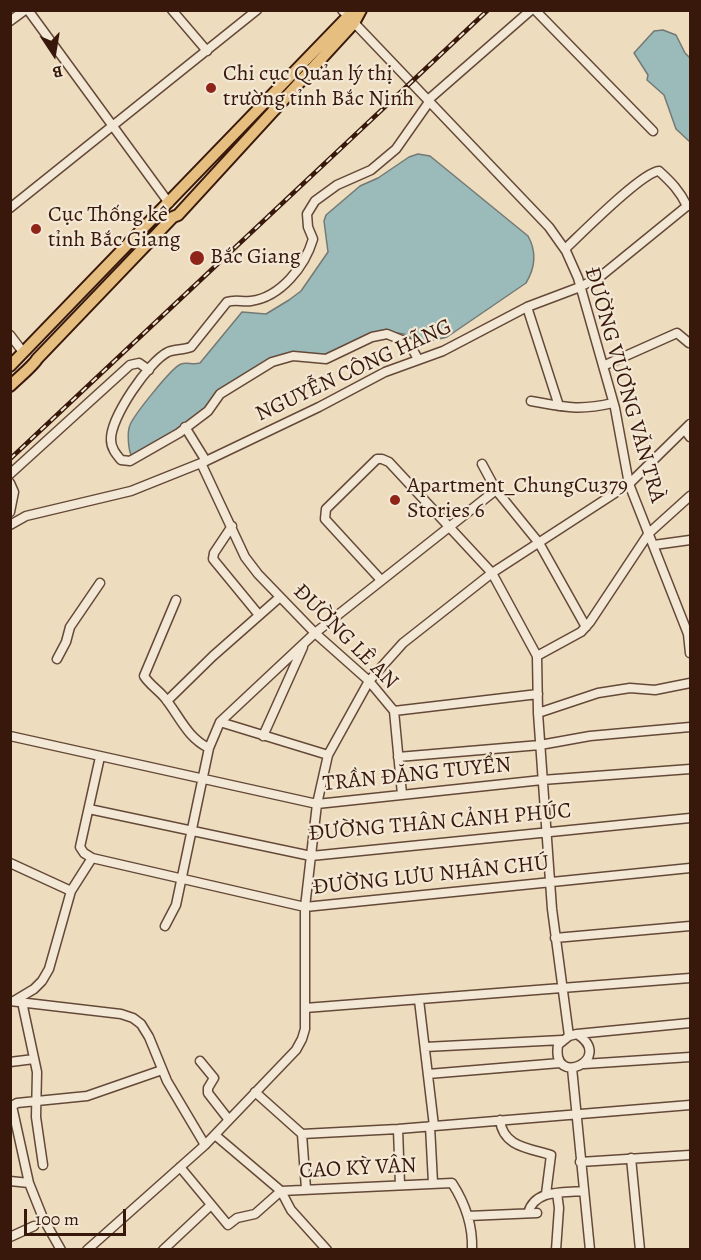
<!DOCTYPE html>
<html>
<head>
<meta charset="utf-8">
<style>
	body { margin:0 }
	#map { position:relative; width:701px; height:1260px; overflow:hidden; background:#eddcbe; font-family:Alegreya,serif }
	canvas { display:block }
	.frame { position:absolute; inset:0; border:12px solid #38180b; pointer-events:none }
	.north { position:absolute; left:24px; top:24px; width:60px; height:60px; -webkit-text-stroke:4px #f3e8d5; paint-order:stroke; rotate:168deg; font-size:16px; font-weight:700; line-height:24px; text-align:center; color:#38180b }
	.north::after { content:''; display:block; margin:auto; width:21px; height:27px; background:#38180b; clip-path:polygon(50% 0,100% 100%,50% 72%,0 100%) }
	.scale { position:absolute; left:24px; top:1209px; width:102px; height:27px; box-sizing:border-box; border:3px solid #38180b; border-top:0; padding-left:8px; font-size:18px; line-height:21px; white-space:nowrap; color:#38180b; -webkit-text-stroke:4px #f3e8d5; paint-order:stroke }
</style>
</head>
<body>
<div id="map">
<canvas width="701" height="1260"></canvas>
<div class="frame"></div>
<div class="north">B</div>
<div class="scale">100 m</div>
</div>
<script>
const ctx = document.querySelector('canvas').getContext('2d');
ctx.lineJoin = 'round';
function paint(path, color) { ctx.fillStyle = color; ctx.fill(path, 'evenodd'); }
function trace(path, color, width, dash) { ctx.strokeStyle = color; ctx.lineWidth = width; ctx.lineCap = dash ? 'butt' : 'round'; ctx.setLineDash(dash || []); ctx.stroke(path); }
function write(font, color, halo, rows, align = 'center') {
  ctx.font = font + ' Alegreya,serif'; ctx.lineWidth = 4.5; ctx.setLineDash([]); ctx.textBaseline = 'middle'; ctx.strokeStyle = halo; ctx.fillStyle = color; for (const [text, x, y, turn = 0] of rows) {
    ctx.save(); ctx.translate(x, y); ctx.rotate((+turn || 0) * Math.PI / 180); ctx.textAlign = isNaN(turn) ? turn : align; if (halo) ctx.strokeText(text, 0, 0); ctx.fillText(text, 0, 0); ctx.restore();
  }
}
const water = new Path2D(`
	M663,30L676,35L685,53L690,58V142L676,129L664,95L647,80L648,75L634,53L654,31Z
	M418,154L430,156L528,236C537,252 535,268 526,283L447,337C438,340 427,339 420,344L404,334L397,333L379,337L332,359L292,356L234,386L222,396L208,417L198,423L132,457C128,450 127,432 130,425C134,415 172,367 181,364C187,362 193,365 200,363L242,312L266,314L289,300L301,291L328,252L324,221L326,215L360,186L378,178L409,157Z`);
const minor = new Path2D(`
	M28,10L169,203
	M172,10L207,51
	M342,10L549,227L566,251L578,278L615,408L629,484L688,634L690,653
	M535,10L653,131
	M10,21L25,10
	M428,100L531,10
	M10,208L257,10
	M565,249C581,234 642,172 659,171C671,182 680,191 687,206
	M527,307L559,406
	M10,335L23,352
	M418,359L409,343L387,334L372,337L326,359L293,356L272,362L220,394L208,411L179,433L130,461L121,460C116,454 111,448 111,440C110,418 149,361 168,352C175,349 183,350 191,347L227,302C235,299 242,302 251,301C281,297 305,266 313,239L308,227L307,214L315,201L337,185L371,170L396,149L429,102
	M603,366L677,333L689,343
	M531,401C565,407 578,411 613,403
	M185,427L206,461
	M685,430L690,437
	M201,463L245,557L258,574L315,633L369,681L394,711L538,694
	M482,464L496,490L539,543L586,627
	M10,474L130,365L139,363L149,370
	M10,483L14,492L10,512
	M10,525L26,516L131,491L206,461L319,407L385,372L443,351L527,307L580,287L601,276L687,206H690
	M232,526L214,553L213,559L259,615
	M654,545L690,540
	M381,580L325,519L326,509L377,459H382L389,462L492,573L537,656L538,713L552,909L569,1036
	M176,600L144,676C149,684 158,690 164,697C179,715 187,738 209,748
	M537,656L581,632L590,622L649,533L690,496
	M57,659L66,642L70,627L100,583
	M167,701L213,656L280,597
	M394,711L402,794
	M538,713L598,693L630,688L655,690L690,683
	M220,722L328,755
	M10,736L317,804L542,780L690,769
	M263,736L303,647
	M100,757L80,847L84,853L92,858L305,907L690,868
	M398,757L540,745L590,736L690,727
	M89,809L311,856L690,818
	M10,863L71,891
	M165,926L176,905L209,748L220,722L315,633L496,490
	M555,938L690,926
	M419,1000L434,1126
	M10,1001L121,1014L133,1018L141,1024L149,1037L167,1081L205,1145
	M14,1001L34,989L42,981L49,969L71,891L92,858
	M22,1002L37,1072L36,1117L43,1165
	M305,1008L690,978
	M577,1034L690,1023
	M577,1034C616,1059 551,1089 558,1045L569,1036Z
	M425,1047L562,1040
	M200,1061L214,1078L208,1088V1093L229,1120
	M10,1062L34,1059
	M584,1064L690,1057
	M572,1068L590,1250
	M428,1074L560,1063
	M255,1092L302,1134L398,1129L690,1105
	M500,1120C503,1147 529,1148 551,1155L546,1194
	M430,1126L433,1183
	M398,1129L400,1185
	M302,1134L306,1189
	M215,1135L281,1191L452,1183C465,1203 473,1225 472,1250
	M631,1158L640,1250
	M580,1162L690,1155
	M180,1167L228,1225L237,1218L255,1214L281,1191L291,1210L327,1250
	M10,1181L29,1183L43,1218L61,1250
	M29,1183L12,1106L17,1103L87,1096L162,1070
	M528,1213C535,1189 562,1193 583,1191
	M468,1216L537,1213
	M10,1237L34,1226
	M87,1250L205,1145L296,1050L302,1039L305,1029V907L317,804L328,755L369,681L403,643L492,573L629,484L690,424
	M163,1250L211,1205
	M556,1250L559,1208L557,1193`);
const major = new Path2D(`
	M10,366L354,10
	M10,386C17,379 34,365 37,359L173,217L178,215L354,23L361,10`);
const rail = new Path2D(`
	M10,459L488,10`);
const markers = [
	[211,88,6,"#8f2418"],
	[36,229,6,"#8f2418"],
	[197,258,8,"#8f2418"],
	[395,500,6,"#8f2418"]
];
const poiNames = [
	["Chi cục Quản lý thị",223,75],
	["trường tỉnh Bắc Ninh",223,100],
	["Cục Thống kê",48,216],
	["tỉnh Bắc Giang",48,241],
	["Bắc Giang",210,258],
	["Apartment_ChungCu379",407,487],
	["Stories 6",407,512]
];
const streetNames = [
	["NGUYỄN CÔNG HÃNG",354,371,-25],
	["ĐƯỜNG VƯƠNG VĂN TRÀ",624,385,74],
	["ĐƯỜNG LÊ AN",345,637,45],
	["TRẦN ĐĂNG TUYỂN",417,775,-6],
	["ĐƯỜNG THÂN CẢNH PHÚC",440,823,-5],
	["ĐƯỜNG LƯU NHÂN CHÚ",431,876,-6],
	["CAO KỲ VÂN",358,1169,-3]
];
paint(water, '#9bbaba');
trace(water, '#737974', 1.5);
trace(minor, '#654938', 11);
trace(major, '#38180b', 14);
trace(minor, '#f3e8d5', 8);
trace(major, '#e6be7f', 10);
trace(rail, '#38180b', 4.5);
trace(rail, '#f3e8d5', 2, [7]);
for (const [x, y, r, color] of markers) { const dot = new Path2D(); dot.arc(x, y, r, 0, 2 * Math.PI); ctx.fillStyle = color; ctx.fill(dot); trace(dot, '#f3e8d5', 2); }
write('22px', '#38180b', '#f3e8d5', poiNames, 'left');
write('22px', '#38180b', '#f3e8d5', streetNames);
</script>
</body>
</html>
